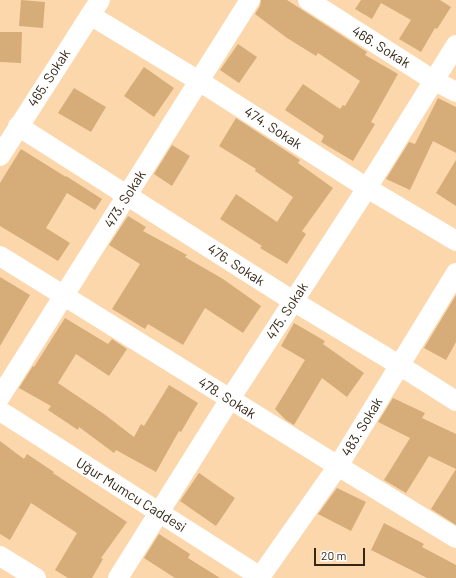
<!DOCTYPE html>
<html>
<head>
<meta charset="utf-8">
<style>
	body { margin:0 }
	#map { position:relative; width:456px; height:578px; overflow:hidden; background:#fbd7ab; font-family:Barlow,sans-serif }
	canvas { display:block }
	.scale { position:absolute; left:314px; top:548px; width:51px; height:18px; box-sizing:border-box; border:2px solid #342716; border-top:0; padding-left:5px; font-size:12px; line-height:14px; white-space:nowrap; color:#342716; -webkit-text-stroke:3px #fff; paint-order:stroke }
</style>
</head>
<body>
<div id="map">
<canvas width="456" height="578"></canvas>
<div class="scale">20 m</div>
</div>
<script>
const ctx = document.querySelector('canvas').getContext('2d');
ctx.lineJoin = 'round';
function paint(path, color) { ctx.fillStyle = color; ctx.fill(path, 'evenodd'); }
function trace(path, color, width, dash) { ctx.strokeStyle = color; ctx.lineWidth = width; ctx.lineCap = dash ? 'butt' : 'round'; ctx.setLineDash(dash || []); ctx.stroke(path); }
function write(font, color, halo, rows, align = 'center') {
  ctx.font = font + ' Barlow,sans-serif'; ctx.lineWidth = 4; ctx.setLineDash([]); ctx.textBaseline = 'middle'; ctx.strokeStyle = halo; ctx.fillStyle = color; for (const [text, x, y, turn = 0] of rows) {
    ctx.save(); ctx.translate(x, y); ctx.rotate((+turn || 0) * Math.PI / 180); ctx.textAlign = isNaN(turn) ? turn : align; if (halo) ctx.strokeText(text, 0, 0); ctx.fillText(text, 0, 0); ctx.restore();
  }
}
const building = new Path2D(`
	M21,0L45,2L43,28L19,26Z
	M261,0H287L367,52L365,55L398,74L371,122L375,124L353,161L321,142L324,136L285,110L303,84L340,109L343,105L345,106L360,81L318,53L316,56L287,38L255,14L260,6Z
	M361,0H440L451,7L437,29L435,28L421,52L399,39L411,20L381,3L372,19L355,9Z
	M0,32H22L21,63L0,62Z
	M238,44L257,57L239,83L220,70Z
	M144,67L174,88L154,117L124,96Z
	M74,88L106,107L91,132L58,113Z
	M438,98L456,107V153L433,141L410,190L386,179L409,142L415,144Z
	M236,118L300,160L298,163L333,188L302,231L306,234L287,264L260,248L262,246L220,219L236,194L277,222L293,197L255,171L256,169L219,146Z
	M172,145L190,156L172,186L154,174Z
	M21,149L66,177V176L102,199L95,210L67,193L46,228L70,243L58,261L0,226V183Z
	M456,160V206L436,193Z
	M128,216L146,227L143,231L187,255L185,257L223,279L261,306L243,333L205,308L183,345L148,324L145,329L112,309L140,264L109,245Z
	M0,277L30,295L0,346Z
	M456,295V342L446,360L424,348Z
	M65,318L108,344L112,339L127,349L109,376L76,354L58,383L104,414L134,437L141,424L144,426L169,385L198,403L181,432L179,431L156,472L116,450L114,453L79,427L78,430L48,410L51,406L19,388L33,366L34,367Z
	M294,323L325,341L323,344L364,373L347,397L322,378L294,425L286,420L275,409L305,360L281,346Z
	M393,398L425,413L422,418L456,434V469L429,456L406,493L384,480L410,438L378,422Z
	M0,441L24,459L27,454L54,472L53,473L127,522L101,558L103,559L92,578H68L55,570L77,533L31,503L10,540L0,534Z
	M456,469V525L431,509Z
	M199,473L235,498L216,526L180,501Z
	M337,488L366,502L351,531L318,514Z
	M384,523L424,544L422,547L456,565V578H427L371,550Z
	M159,534L190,554L188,558L220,578H175L144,558Z`);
const minor = new Path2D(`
	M308,0L433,80L456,92
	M90,15L199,81L367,188L456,241
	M18,126L293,301L399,365L456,401
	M0,156L100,0
	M0,256L338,466L456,538
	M0,397L250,0
	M0,411L262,578
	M0,556L36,578
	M260,577L338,466L456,273
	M118,578L230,399L367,188L456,45`);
const streetNames = [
	["466. Sokak",381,47,32],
	["465. Sokak",49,78,-57],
	["474. Sokak",273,128,33],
	["473. Sokak",125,199,-58],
	["476. Sokak",236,265,33],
	["475. Sokak",287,311,-57],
	["478. Sokak",227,398,32],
	["483. Sokak",362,427,-59],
	["Uğur Mumcu Caddesi",131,495,32]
];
paint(building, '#d6ad79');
trace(minor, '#fff', 20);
write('14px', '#342716', '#fff', streetNames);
</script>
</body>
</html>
